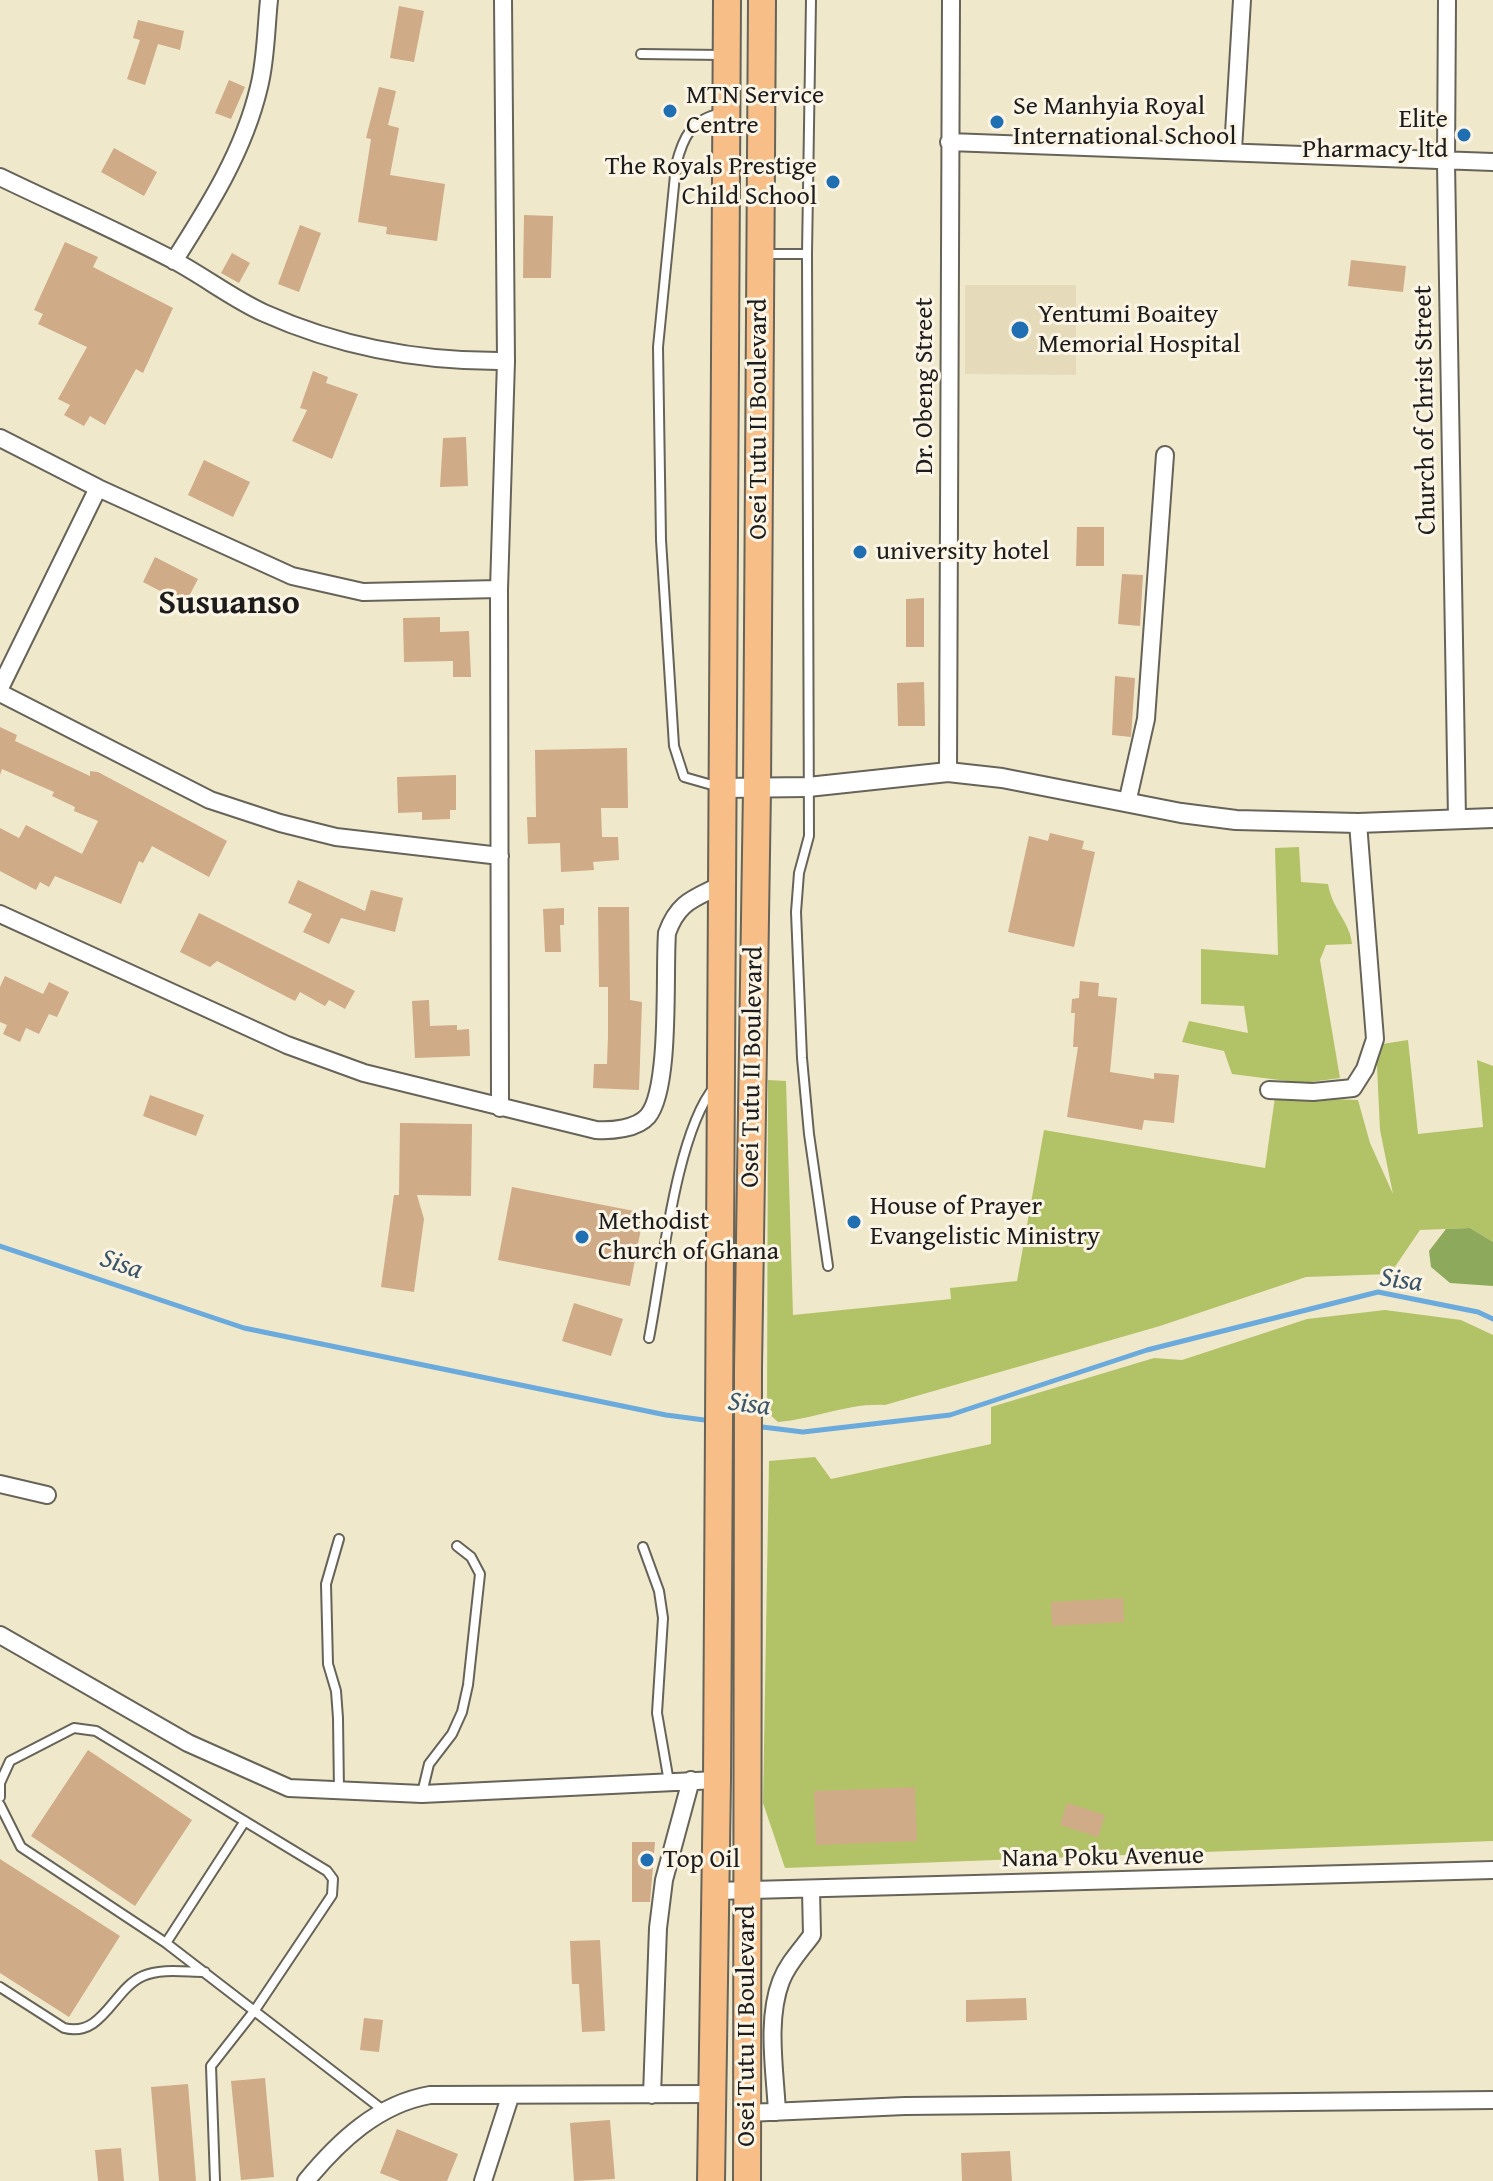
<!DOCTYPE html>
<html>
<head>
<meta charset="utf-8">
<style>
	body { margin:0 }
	canvas { display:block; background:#f0e8cb }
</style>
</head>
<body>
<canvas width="1493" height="2181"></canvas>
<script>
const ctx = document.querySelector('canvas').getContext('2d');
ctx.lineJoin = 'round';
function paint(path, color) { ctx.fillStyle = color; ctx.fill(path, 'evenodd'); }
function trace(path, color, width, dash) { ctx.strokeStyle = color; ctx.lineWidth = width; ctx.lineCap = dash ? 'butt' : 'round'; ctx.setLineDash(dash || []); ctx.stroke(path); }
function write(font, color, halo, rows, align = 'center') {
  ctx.font = font + ' "Gentium Book Plus",serif'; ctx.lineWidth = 6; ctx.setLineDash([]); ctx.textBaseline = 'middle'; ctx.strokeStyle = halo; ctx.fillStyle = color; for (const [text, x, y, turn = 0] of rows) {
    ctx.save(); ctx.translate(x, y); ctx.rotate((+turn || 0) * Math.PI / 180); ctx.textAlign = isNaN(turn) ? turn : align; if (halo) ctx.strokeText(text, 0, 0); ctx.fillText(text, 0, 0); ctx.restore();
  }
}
const built = new Path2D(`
	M965,285H1076V375L965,374Z`);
const green = new Path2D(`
	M1299,847L1301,882L1328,884C1333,911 1350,922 1352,944L1326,945L1320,960L1340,1078L1303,1083L1232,1074L1224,1051L1182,1042L1189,1021L1248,1033L1244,1006L1201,1004V949L1278,955L1275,848Z
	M1408,1040L1418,1134L1483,1127L1477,1060L1493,1066V1242L1470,1228L1420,1230L1390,1274L1306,1277L1160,1326L885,1405C848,1403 815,1419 778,1422L767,1412L768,1080L786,1081L793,1315L951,1299L950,1288L1017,1281L1044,1130L1265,1168L1275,1097L1358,1100L1370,1143L1393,1194L1380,1130L1376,1045Z
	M1385,1310L1461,1320L1493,1335V1841L785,1868L763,1803L769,1461L815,1457L831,1479L991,1444V1407L1154,1358L1182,1360L1307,1319Z`);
const forest = new Path2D(`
	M1470,1228L1493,1242V1286L1450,1283L1431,1267L1429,1251L1446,1229Z`);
const stream = new Path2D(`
	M0,1246L244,1328L666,1415L712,1421
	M754,1426L803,1432L950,1415L1147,1350L1378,1292L1478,1312L1493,1319`);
const building = new Path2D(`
	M399,6L424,11L414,62L390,58Z
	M138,20L184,31L180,50L158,44L145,85L127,79L140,40L133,38Z
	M229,80L245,87L231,119L215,113Z
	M379,87L396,91L388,125L399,128L390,175L445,184L437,241L386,234L387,227L358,222L371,139L366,138Z
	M114,148L157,172L144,196L101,172Z
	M524,215L553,216L551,278H523Z
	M300,225L321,233L299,292L278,284Z
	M65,242L98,257L93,267L173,308L143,373L136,369L105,425L90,416L84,426L64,415L70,405L58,399L87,347L38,324L43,314L34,310Z
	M232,253L250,263L239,283L221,273Z
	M1351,260L1406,266L1403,292L1348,286Z
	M313,371L328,377L326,383L358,394L332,459L292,441L307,410L300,408Z
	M466,437L468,486L440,487L443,438Z
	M204,460L250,482L233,517L188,495Z
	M1077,527H1104V566H1076Z
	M155,557L198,579L185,604L143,582Z
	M1122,574L1143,575L1140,626L1118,624Z
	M924,598V647H906V599Z
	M440,617V632L469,631L471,677H453V661L404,662L403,618Z
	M1115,676L1135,678L1131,737L1112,735Z
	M924,682L925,726H898L897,683Z
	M0,727L17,735L15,741L90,776V771L98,772L227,841L209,877L152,846L143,863L139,861L121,904L55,876L49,887L40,882L36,890L0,871V828L19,838L26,825L82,854L98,821L74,811L75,807L52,796L54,792L2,769L0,775Z
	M627,748L628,808H601L602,837H618L619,860L593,862L594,870L561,872L560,843L528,844L527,817H536L535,750Z
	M456,775V810H450V819L422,820V812L398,813L397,777Z
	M1050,833L1084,841L1082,849L1095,852L1074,947L1008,932L1029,836L1048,841Z
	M298,880L365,911L371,890L403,898L395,932L341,918L329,944L303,932L312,914L288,903Z
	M598,907H629L630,1000L642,1002L639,1090L593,1088L594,1064H607L608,1036V987H599Z
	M564,908V925H560L561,952H545L543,909Z
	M199,913L355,991L345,1009L329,1000L325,1006L300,992L295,1001L217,961L210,967L180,952Z
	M5,976L43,994L49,982L69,992L57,1017L49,1014L39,1034L26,1028L20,1042L3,1034L7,1025L0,1022V987Z
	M1080,981L1099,983L1098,996L1117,998L1110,1072L1154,1079V1073L1179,1075L1174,1123L1144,1120L1142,1130L1067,1117L1078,1047H1073L1075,1013H1071L1072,999L1079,998Z
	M429,1000L430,1026L457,1025V1030L469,1029L470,1056L415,1058L412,1001Z
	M150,1095L204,1115L196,1136L143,1116Z
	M400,1123L472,1124L471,1196L417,1195L424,1219L414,1292L381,1287L394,1195H399Z
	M512,1187L644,1213L630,1286L498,1260Z
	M574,1303L623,1319L611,1356L562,1341Z
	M1123,1598L1124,1622L1052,1626L1051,1602Z
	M88,1750L192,1820L135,1906L31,1836Z
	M915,1787L917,1841L816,1845L814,1791Z
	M1067,1803L1105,1815L1098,1837L1060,1825Z
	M632,1842H655L650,1902H632Z
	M0,1859L120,1936L69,2017L0,1973Z
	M600,1940L605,2031L582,2032L579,1984H572L570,1941Z
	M1026,1998L1027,2020L966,2022V2000Z
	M364,2018L383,2020L379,2052L360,2050Z
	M265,2078L274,2177L241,2180L231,2081Z
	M188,2084L196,2181H159L151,2087Z
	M610,2120L615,2179L574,2181L570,2123Z
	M397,2129L458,2154L447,2181H400L380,2173Z
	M121,2148L124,2181H98L95,2150Z
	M1010,2151L1012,2181H962L961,2153Z`);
const service = new Path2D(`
	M811,0L807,254L809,836L799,873L796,912L802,1058L809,1134L828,1266
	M641,54L722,55
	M764,254H807
	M719,787L684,777L674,746L661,540L658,347L676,165C683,137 691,120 721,113
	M649,1338C662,1273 675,1134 715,1086
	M339,1539L326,1584L328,1664L336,1691L338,1718L339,1792
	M643,1547L659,1591L663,1618L657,1713L669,1782
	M422,1793L429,1764L452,1734L462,1712L468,1685L480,1574L471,1557L457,1546
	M0,1797V1783L10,1761L74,1728L96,1731L327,1871L333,1879L332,1895L255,2010L211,2066L215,2181
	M0,1805L21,1847L166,1943L383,2110
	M166,1943L245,1821
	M0,1987L64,2028C103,2038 113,1989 143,1976C161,1968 185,1972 205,1972`);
const minor = new Path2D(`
	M1447,0L1446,163L1457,819
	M949,142L1493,162
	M1233,150L1242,0
	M0,177C58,205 118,231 175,261C205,277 233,299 264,313C342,348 421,362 506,361
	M174,261C209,206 244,151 259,87C266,60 266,28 269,0
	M0,438L98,488L292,576L363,592L499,589
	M0,688L98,488
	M0,693L210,800L280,823L336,837L500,856
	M948,772L951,0
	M1127,803L1146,719L1165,455
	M0,914L287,1045L364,1073L596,1130C611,1131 637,1129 648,1116C671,1088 664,973 667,933C678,902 693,899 721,885
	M1269,1090L1313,1092L1353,1088L1365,1069L1375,1039L1358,823
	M500,1108L499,589L506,361L503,0
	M0,1484L47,1495
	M0,1635L188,1743L289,1788L422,1794L717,1780
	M715,1891L1493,1870
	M652,2095L658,1928L664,1880L691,1780
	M777,2112C775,2071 766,2020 781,1981C788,1963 801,1950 812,1935L811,1890
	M747,2113L905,2106L1493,2100
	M306,2181C339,2141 378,2104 430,2095L711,2094
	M483,2181L510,2097`);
const tertiary = new Path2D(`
	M722,788L808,787L948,772L1002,778L1181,813L1236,820L1358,823L1493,818`);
const trunk = new Path2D(`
	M711,2181L717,1780L727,0
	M747,2181L748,1368L757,789L762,0`);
const markers = [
	[670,111,8,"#1f6fb2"],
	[997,122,8,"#1f6fb2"],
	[1464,135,8,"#1f6fb2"],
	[833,182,8,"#1f6fb2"],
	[1020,330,10,"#1f6fb2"],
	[860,552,8,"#1f6fb2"],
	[854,1222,8,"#1f6fb2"],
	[582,1237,8,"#1f6fb2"],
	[647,1860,8,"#1f6fb2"]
];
const poiNames = [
	["MTN Service",686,96],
	["Centre",686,126],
	["Se Manhyia Royal",1013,107],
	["International School",1013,137],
	["Elite",1448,120,"right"],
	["Pharmacy ltd",1448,150,"right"],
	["The Royals Prestige",817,167,"right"],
	["Child School",817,197,"right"],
	["Yentumi Boaitey",1038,315],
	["Memorial Hospital",1038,345],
	["university hotel",876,552],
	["House of Prayer",870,1207],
	["Evangelistic Ministry",870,1237],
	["Methodist",598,1222],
	["Church of Ghana",598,1252],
	["Top Oil",663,1860]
];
const streetNames = [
	["Dr. Obeng Street",925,386,-90],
	["Church of Christ Street",1426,410,-91],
	["Osei Tutu II Boulevard",759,419,-90],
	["Osei Tutu II Boulevard",753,1067,-89],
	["Nana Poku Avenue",1103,1858,-1],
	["Osei Tutu II Boulevard",747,2026,-90]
];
const waterNames = [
	["Sisa",121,1265,19],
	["Sisa",1401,1281,8],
	["Sisa",749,1405,7]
];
const districtNames = [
	["Susuanso",229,604]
];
paint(built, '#e5dbba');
paint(green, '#b2c367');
paint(forest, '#8da95c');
trace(stream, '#6aaadd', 5);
paint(building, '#cfab87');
trace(service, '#666359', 12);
trace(minor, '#666359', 20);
trace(tertiary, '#666359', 22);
trace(trunk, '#666359', 30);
trace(service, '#fff', 8);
trace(minor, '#fff', 16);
trace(tertiary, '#fff', 18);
trace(trunk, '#f7be88', 26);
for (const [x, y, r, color] of markers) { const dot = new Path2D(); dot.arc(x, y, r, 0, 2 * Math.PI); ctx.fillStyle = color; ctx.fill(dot); trace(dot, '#fcf5e5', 3); }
write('26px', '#1c1c1c', '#fcf5e5', poiNames, 'left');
write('26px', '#1c1c1c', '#fcf5e5', streetNames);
write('italic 28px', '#3b5569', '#fcf5e5', waterNames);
write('bold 34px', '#1c1c1c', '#fcf5e5', districtNames);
</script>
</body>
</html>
